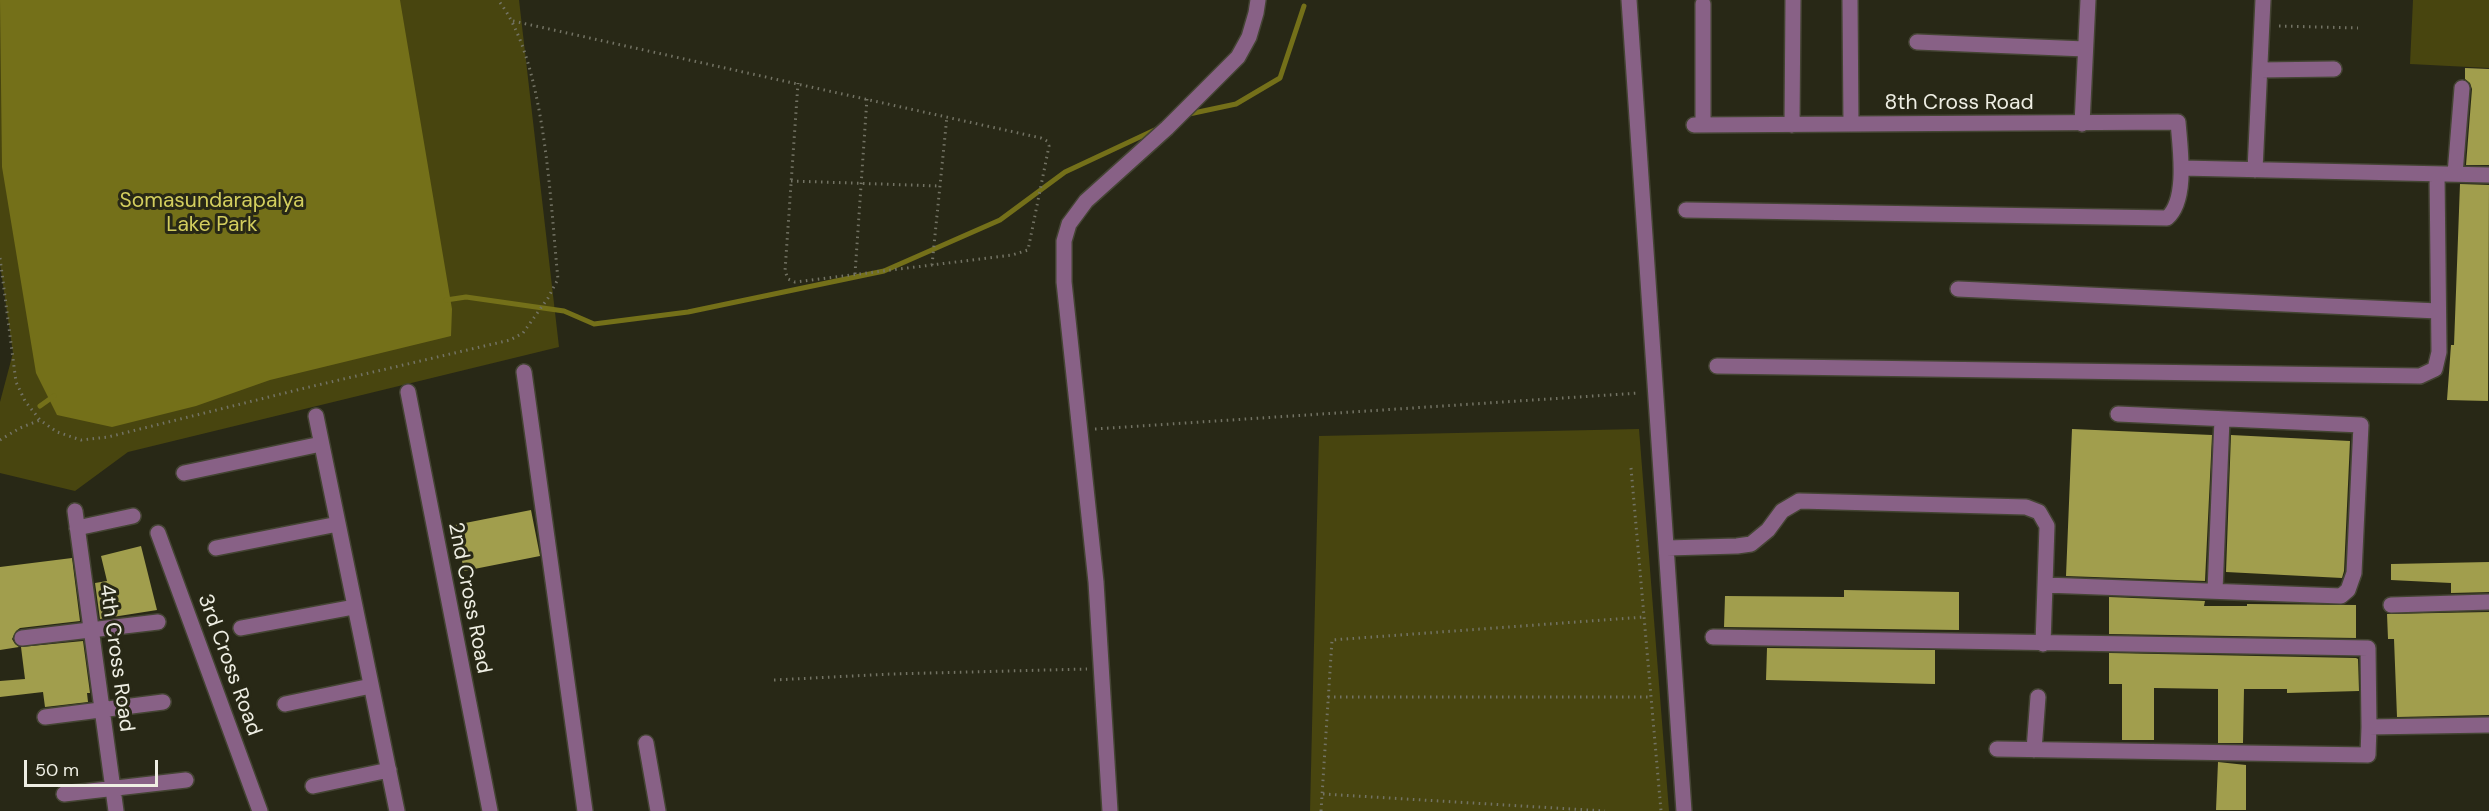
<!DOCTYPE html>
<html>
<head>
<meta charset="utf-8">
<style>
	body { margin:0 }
	#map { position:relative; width:2489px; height:811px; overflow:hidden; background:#282816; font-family:"DM Sans",sans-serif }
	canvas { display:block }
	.scale { position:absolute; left:24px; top:760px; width:134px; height:27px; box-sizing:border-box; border:3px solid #eeeee3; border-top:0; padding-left:8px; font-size:18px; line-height:21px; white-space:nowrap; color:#eeeee3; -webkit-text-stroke:4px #282816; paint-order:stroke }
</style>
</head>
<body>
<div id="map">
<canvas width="2489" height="811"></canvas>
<div class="scale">50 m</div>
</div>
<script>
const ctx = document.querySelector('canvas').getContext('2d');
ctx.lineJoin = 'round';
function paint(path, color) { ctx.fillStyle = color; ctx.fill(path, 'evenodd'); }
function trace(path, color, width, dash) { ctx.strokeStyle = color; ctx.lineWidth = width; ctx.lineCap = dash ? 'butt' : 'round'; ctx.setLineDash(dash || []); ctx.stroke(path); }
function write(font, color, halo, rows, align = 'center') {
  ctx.font = font + ' "DM Sans",sans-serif'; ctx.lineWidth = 6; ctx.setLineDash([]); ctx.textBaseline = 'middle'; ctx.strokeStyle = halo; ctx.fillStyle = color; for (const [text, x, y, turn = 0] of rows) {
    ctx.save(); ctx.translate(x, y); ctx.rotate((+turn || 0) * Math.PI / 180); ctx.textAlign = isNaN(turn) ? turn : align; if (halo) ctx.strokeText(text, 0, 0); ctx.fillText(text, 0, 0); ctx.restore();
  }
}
const green = new Path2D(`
	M0,0H519L559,347L128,452L75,491L0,473V402L13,353L0,264Z
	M2413,0H2489V68L2410,64Z
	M1639,429L1669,811H1310L1319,436Z`);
const water = new Path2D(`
	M0,0H400L452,309L451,336L270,380L196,406L112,427L57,415L36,373L2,167Z`);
const stream = new Path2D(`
	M1189,114L1236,104L1280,78L1304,6
	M446,300L466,297L564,311L594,324L688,312L884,271L1000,220L1065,172L1159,128
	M40,406L54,396`);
const building = new Path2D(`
	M2465,68L2489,69V165H2466L2472,89L2470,83L2465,79Z
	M2460,184L2489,185L2488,401L2447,400L2451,345H2454Z
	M2072,429L2212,435L2205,581L2066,576Z
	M2231,435L2350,441L2344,571L2342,578L2226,572Z
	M531,510L540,556L464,571L455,525Z
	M141,546L157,610L100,619L95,583L107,581L101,556Z
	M72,558L80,621L20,628L16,631L12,639L15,644L19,647L0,650V567Z
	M2489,562V592L2451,593V583L2391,580V564Z
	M1844,590L1959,592V630L1724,627L1725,596L1844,597Z
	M2109,597L2205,601L2204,606H2247V604L2356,605V638L2109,634Z
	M2489,612V715L2397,717L2394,639H2388L2387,614Z
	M83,641L90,693H87L88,702L45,707L43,692L0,697V681L25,679L21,647Z
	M1767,648L1935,650V684L1766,680Z
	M2109,653L2356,658L2358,659L2359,691L2287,693V689H2244L2243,743H2218V689L2154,688V740H2122V684H2109Z
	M2218,762L2246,765V810H2216Z`);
const path = new Path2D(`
	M513,21L1041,138L1047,141L1049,146L1028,250L1012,255L795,282L788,279L785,271L798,83
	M2279,26L2358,28
	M791,181L939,186
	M0,258L16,382L25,401L40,420L57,432L81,440L108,437L305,388L510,340L523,333L548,298L558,279C550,203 546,60 498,0
	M932,265L947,116
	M855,274L867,98
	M1095,429L1639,393
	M0,440L20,428L40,420
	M1631,468L1661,811
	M774,680L891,674L1087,669
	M1328,697H1651
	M1323,794L1605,811
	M1321,811L1332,640L1644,617`);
const minor = new Path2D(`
	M1629,0L1684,811
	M1850,0L1851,124
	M1703,4V125
	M1917,42L2085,49
	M2260,70L2334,69
	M2082,124L2088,0
	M1792,125L1793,0
	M2182,168L2489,175
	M2255,170L2263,0
	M2455,174L2462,88
	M1686,210L2167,218C2188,200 2180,148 2178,122L1694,125
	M1958,289L2438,311
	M1717,366L2420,376L2435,369L2439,352L2437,174
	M524,372L585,811
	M408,392L490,811
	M316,416L397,811
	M184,473L321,444
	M75,511L116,811
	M77,528L133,516
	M158,533L260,811
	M216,548L338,524
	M1667,548L1737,546L1751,544L1768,530L1782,511L1799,501L2026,507L2039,512L2047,526L2043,644
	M2045,585L2341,596L2348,590L2354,573L2361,425L2118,414
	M2215,591L2222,419
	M2391,605L2489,602
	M241,628L354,607
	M1713,637L2368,648L2369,727
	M22,638L158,622
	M285,704L371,686
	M45,717L163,702
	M646,743L658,811
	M1997,749L2368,755L2369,727L2489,725
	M2034,750L2038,697
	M313,786L389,770
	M64,794L186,780
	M1110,811L1096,582L1064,282V241L1069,224L1086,201L1167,128L1238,57L1249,37L1256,13L1258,0`);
const streetNames = [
	["8th Cross Road",1959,103],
	["2nd Cross Road",469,598,79],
	["4th Cross Road",116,658,82],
	["3rd Cross Road",229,665,70]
];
const parkNames = [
	["Somasundarapalya",212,201],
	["Lake Park",212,225]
];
paint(green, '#48450f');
paint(water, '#747019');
trace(stream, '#747019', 5);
paint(building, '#a19e4d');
trace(minor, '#443', 18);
trace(path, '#737364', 3, [1.5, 4.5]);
trace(minor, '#886186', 15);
write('21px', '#eeeee3', '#282816', streetNames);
write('21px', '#d3ce5e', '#282816', parkNames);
</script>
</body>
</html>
